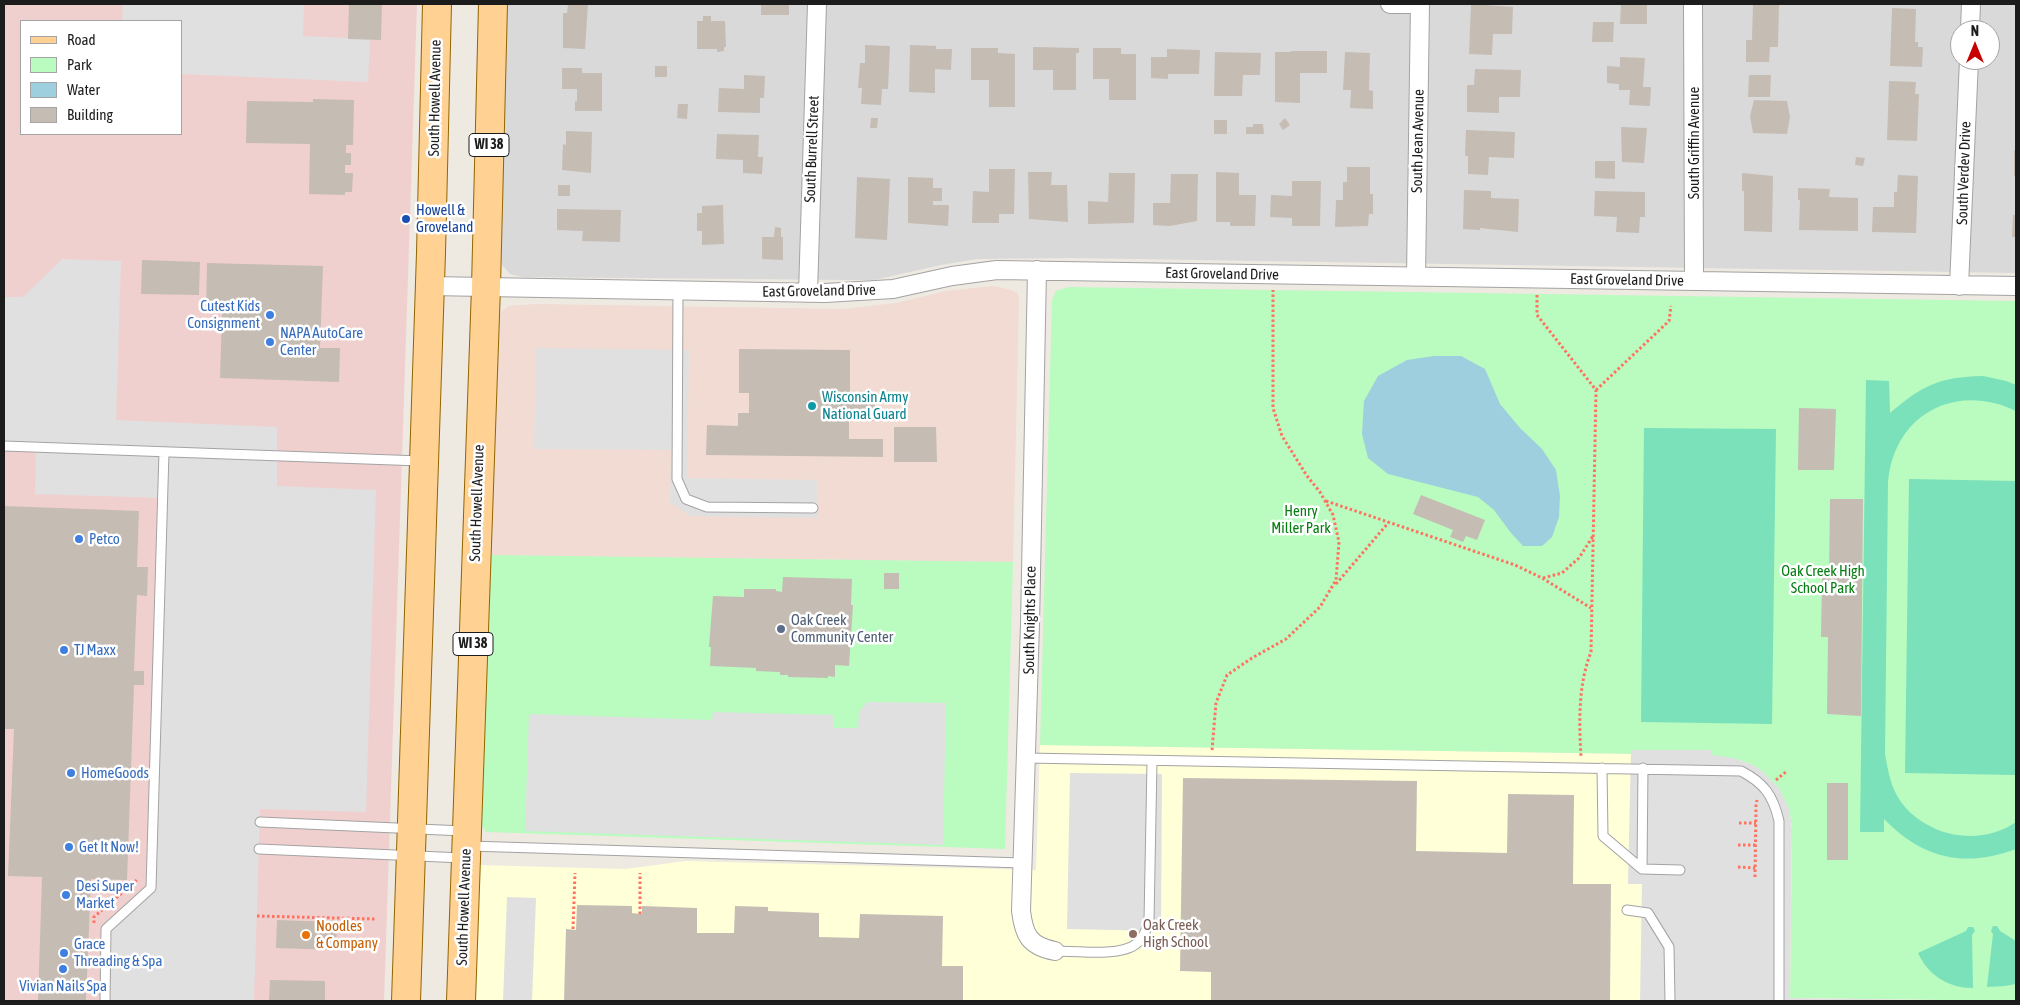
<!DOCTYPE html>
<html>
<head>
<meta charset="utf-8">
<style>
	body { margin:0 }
	#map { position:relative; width:2020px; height:1005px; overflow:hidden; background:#eee9e1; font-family:"Asap Condensed",sans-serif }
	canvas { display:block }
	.frame { position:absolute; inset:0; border:5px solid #1c1c1c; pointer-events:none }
	.legend { position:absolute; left:20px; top:20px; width:162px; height:115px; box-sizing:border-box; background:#fff; border:1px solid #a4a4a4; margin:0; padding:6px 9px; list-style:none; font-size:15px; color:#1c1c1c }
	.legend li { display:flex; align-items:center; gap:10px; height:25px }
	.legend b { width:25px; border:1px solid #a4a4a4 }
	.north { position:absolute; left:1950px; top:20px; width:50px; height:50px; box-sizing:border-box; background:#fff; border:1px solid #a4a4a4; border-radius:50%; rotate:0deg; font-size:14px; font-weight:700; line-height:20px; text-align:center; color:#1c1c1c }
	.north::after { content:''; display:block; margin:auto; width:18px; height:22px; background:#c70100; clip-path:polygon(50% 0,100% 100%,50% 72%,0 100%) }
</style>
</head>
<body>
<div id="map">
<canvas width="2020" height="1005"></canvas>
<div class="frame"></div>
<ul class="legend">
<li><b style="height:6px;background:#ffd294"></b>Road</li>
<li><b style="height:14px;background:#bafbc0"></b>Park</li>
<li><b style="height:14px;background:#9ecfde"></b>Water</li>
<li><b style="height:14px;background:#c5bcb4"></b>Building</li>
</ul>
<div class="north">N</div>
</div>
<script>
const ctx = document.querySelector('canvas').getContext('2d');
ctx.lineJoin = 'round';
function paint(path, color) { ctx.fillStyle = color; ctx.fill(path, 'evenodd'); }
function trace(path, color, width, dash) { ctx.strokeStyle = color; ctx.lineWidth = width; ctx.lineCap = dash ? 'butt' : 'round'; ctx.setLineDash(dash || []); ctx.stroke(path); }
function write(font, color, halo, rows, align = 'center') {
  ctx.font = font + ' "Asap Condensed",sans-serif'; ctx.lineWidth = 5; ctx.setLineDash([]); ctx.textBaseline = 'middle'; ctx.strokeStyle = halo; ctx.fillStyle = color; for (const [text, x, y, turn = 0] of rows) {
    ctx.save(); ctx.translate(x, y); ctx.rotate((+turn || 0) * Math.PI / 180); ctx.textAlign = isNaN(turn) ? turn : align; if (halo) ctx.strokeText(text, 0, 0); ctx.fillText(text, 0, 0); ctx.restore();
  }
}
const residential = new Path2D(`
	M507,4H2016V273L1073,258L977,259L941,265L874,280H852L522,277L510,274L502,265L499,253ZM1960,30H1990V60H1960Z`);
const commercial = new Path2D(`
	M4,4H417L384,1001H4ZM21,21H181V134H21Z`);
const education = new Path2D(`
	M1040,745L1711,755L2001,1001H474L478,865L625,869L686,861L1036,870Z`);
const military = new Path2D(`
	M993,286L1012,290L1017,293L1019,298L1013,562L488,555L498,318L502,311L509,306L536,304L842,309L897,303L946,291Z`);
const park = new Path2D(`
	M1069,287L2016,301V1001L1790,998L1792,828L1789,809L1779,788L1763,772L1753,765L1740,760L1711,755L1040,745L1052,300L1056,291Z
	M488,555L1013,562L1005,849L486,832L480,823Z`);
const pitch = new Path2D(`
	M1983,376L2006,381L2016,385V411C1956,382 1894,414 1888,482L1885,754C1888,771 1891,788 1901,802C1927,837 1980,847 2016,822V849C1964,868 1923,859 1884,819V832H1860L1866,380L1889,381L1890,413C1923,385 1939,377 1983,376Z
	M1644,428L1776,429L1772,724L1641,722Z
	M1909,479L2016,481V775L1905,773Z
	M1993,926H1997L2000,931L2016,941V984L2005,986L1987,987L1993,934L1991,931Z
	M1968,927H1973L1975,931L1972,935L1973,988C1948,988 1928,975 1918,953L1966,931Z`);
const parking = new Path2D(`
	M123,4H304L303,36L370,39L368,82L181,74V21H122Z
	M62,259L121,261L116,420L277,427V486L376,490L366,812L260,809L254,1001H100L106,929L151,887L162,498L35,494L36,448L4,446V297H23Z
	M536,348L689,350L687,478L817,480V518L690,516L670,502L671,450L534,449Z
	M867,702L946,703L943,845L525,831L529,714L712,720L713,712L833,715V728H858L859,712Z
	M1631,750H1711V755L1733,758L1753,765L1763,772L1779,788L1789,809L1792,828L1790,998L2016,1001H1640L1642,884H1628Z
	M1070,773L1162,774L1161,931L1067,929Z
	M507,897L536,898L532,1001H503Z`);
const water = new Path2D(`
	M1434,356H1461L1485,369L1500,404L1520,428L1542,449L1556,470L1560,496L1559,517L1552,537L1542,546H1523L1511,533L1494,510L1478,497L1388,474L1368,458L1362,434L1364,401L1378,376L1407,360Z`);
const building = new Path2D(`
	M350,4H382L381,40L348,39L349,5Z
	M568,4H588L585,49L563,48V13H567Z
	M761,4H789V15H761Z
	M1471,4L1513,7L1512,34H1493L1492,55L1469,54Z
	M1621,4H1647V24H1620Z
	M1753,4H1779L1778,47H1770L1769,62H1746V40H1752Z
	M1892,8L1916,9L1915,42H1918V47H1923L1922,67L1890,66Z
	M703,16H711V21H725L726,47H724V51L717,52V49H697V21H703Z
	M1593,22H1614L1613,42H1592Z
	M865,45L890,46L888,89H882L881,105L861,104L862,88H858L860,63H865Z
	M910,45L936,46V49H952L951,70L935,69V93L909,92Z
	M1033,47L1079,48V53H1076V90H1053V70H1033Z
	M971,48H998V53L1015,54V107H989V80H971Z
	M1093,48H1121V54H1136V100H1109V79H1093Z
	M1167,49L1200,50L1199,74H1168V79L1151,78V57H1167Z
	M1291,51H1327V73H1300V103L1275,102V52H1291Z
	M1215,52L1261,53L1260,75H1243L1242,96H1214Z
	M1345,52L1370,53L1369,90L1373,91V109L1350,108L1351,90H1343Z
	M1620,57L1645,58L1643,87H1651L1650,106L1629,105L1630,90H1619V84L1607,83V66L1620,67Z
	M655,66H667V77H655Z
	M562,68H582V73H602V111H575V101H577V89H562Z
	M1475,69L1521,70L1520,97H1499V113L1467,112V85H1474Z
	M744,75L765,76L764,98H760V113L718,112L719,88L744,89Z
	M1749,75H1771L1770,97H1748Z
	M1889,81L1916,82L1915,94H1919L1917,141L1887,140Z
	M313,99L354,100L353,145H346V153H351V165H345V173H353L352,192H345V195L309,194L310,144L246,143L247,101L313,102Z
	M1754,100L1787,101L1790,117L1787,134L1753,133L1750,116Z
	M678,104H688L687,119L677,118Z
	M871,118H878L877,128H870Z
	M1285,118L1290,125L1283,130L1279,124Z
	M1214,120H1227V134H1214Z
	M1253,124H1263L1264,134H1246V127H1253Z
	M1621,127L1647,128L1644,163L1622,162Z
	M1466,130L1515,132L1514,158L1489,157L1488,175L1468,174V156H1465Z
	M566,131L592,132L591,173L562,170L563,144L566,145Z
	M717,134L759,135L758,157H763L762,174L743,173V160L716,159Z
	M2014,150H2016V176H2014Z
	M1856,157L1865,158L1863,166L1855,165Z
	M1595,161H1615V179L1595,178Z
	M1347,167H1370V194H1373V214H1369L1368,226L1335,227L1336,200H1343V182H1347Z
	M989,169H1015L1014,214H999V223H972L973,191L989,192Z
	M1028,172H1052L1051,185H1067L1068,222L1029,219Z
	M1216,172L1239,173V195H1256L1255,226H1230V222H1216Z
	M1109,173H1135L1134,223L1088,224V201L1108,202Z
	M1742,173L1773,176L1772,232L1744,231V191H1742Z
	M1171,174H1198L1197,221L1170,226L1153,225V203H1170Z
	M1898,175L1918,176L1916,233L1872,232L1873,207H1894V192H1897Z
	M857,177L890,179L887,240L855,238Z
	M908,177L933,178V188H942V201H933V205H949L948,226L908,223Z
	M1292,181H1321L1320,226H1292V218L1270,217L1271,195L1292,196Z
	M558,185H570V196H558Z
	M1798,188L1830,189L1829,197L1858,198V231L1799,230L1800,200H1798Z
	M1464,190L1491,191V198L1519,199L1518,232L1480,228V230L1463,229Z
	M1595,191L1645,192V217H1640L1639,233L1616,232L1617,217L1594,216Z
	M723,205L724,244L702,245V231H697V213H702V206Z
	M557,209L621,210L620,242L582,241L583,231L557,230Z
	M2013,215H2016V237H2012Z
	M775,227L781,228V237H783V260L762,259V237H774Z
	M142,260L200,262L199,295L141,294Z
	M207,263L323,266L320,348H340L339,382L220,378L222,313L206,312Z
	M739,349L850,350V399L875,400V421H849V439H883V457L706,455L707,425L738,426V413H749V393H739Z
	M1799,408L1836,409L1834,470H1798Z
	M894,427H936L937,462H894Z
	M1421,495L1485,520L1477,540L1466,536L1463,542L1450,537L1453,530L1413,514Z
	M1830,499H1863L1861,716L1827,714L1828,637H1821L1822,577H1829Z
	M4,506L139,511L137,567H148L147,596L137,595L134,671H144V685H134L127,880L91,879L86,1001H38L42,877L8,876L14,729H4Z
	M884,573H899V589H884Z
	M783,577L852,579L851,605H853L849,666L835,665V677L828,676V678L788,677V675H780V672L756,671V668L710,666L711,647H709L713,596L744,597V589H776V591L782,592Z
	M1183,778L1417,781L1416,851L1507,853L1508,794L1574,795L1573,884H1611L1610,1001H1211V972L1180,971Z
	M1827,783H1848V860H1827Z
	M577,905L632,906V913L640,914H642V906L697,908V933H734L735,906L768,907V911L819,913V937L859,938L860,914L943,916L942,966H963V1001H564L566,929L576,930Z
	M277,920L337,922L336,950L276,948Z
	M270,980L325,981V1001H269Z`);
const path = new Path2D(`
	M1537,295V315L1596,390L1591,652C1578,685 1579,722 1581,757
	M1596,390L1669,321L1671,306
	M1326,501L1515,565L1542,578L1591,608
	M1543,578L1562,573L1579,558L1593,536
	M1336,584L1389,522
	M1212,750L1216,703L1227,675L1252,658L1286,639L1320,607L1336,580L1339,542L1333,515L1320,492L1307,476L1282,436L1273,408V290
	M1776,780L1787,771
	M1739,823H1756
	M1738,845H1755
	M1738,867L1755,868
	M1755,877L1756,805L1757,800
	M640,914V873
	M257,916L375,919
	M94,923V917L138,879
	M573,929L575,873`);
const service = new Path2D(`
	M678,291L677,479L686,499L707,507L813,508
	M4,446L421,461
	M1026,758L1741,771C1764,783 1773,795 1779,821V1001
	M1602,768L1603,836L1642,869
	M1643,768L1642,869L1680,870
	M260,822L464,831
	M469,846L1023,863
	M259,849L463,858
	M1627,910L1648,913L1669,947L1670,1001
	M1055,951C1075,951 1120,957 1136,944C1144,938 1146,930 1149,921L1152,761
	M105,1001L106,929L151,888L164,452`);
const minor = new Path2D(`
	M1390,4H1420L1416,277
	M1693,4L1694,281
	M1970,30L1971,4
	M1037,270L1030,624L1021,911C1024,935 1029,946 1055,951
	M430,286L825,293L893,289L952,276L997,270L2016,286
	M1959,286L1969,60
	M808,293L817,4`);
const primary = new Path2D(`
	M406,1001L431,253L437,4
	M461,1001L486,287L493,4`);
const markers = [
	[406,219,5,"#1a4fb4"],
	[270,315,5,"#3f7fe0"],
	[270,342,5,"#3f7fe0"],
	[812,406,5,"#0f9aa8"],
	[79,539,5,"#3f7fe0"],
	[781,629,5,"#5c6f8a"],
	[64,650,5,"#3f7fe0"],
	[71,773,5,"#3f7fe0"],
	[69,847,5,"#3f7fe0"],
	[66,895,5,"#3f7fe0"],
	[1133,934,5,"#8d6e63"],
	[306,935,5,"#e8710a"],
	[64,953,5,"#3f7fe0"],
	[63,969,5,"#3f7fe0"]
];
const shields = [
	[489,145,40],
	[473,644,40]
];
const shieldNames = [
	["WI 38",489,145],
	["WI 38",473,644]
];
const streetNames = [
	["South Howell Avenue",435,98,-89],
	["South Jean Avenue",1418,141,-89],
	["South Griffin Avenue",1694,143,-90],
	["South Burrell Street",812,149,-88],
	["South Verdev Drive",1964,173,-88],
	["East Groveland Drive",1222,274,1],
	["East Groveland Drive",1627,280,1],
	["East Groveland Drive",819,291,-1],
	["South Howell Avenue",477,503,-88],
	["South Knights Place",1030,620,-89],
	["South Howell Avenue",464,907,-88]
];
const transitNames = [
	["Howell &",416,210],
	["Groveland",416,227]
];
const shopNames = [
	["Cutest Kids",260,306,"right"],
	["Consignment",260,323,"right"],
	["NAPA AutoCare",280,333],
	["Center",280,350],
	["Petco",89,539],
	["TJ Maxx",74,650],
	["HomeGoods",81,773],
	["Get It Now!",79,847],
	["Desi Super",76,886],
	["Market",76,903],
	["Grace",74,944],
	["Threading & Spa",74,961],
	["Vivian Nails Spa",63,986,"center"]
];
const cultureNames = [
	["Wisconsin Army",822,397],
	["National Guard",822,414]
];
const parkNames = [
	["Henry",1301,511],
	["Miller Park",1301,528],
	["Oak Creek High",1823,571],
	["School Park",1823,588]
];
const serviceNames = [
	["Oak Creek",791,620],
	["Community Center",791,637]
];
const educationNames = [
	["Oak Creek",1143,925],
	["High School",1143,942]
];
const foodNames = [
	["Noodles",316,926],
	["& Company",316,943]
];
paint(residential, '#dad9d9');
paint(commercial, '#f0d0ce');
paint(education, '#ffffd8');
paint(military, '#f1dbd2');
paint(park, '#bafbc0');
paint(pitch, '#7ae1ba');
paint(parking, '#e0e0e0');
paint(water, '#9ecfde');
paint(building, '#c5bcb4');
trace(service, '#a3a3a3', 11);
trace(minor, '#a3a3a3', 20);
trace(primary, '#936400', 30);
trace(path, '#ff7260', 3, [2.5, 2.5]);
trace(service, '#fff', 9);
trace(minor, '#fff', 18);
trace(primary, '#ffd294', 28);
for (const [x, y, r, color] of markers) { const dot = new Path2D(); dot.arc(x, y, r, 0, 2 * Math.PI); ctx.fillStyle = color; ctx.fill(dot); trace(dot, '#fff', 2); }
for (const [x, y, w] of shields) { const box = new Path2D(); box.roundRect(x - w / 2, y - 11.5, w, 23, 4); ctx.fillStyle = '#fff'; ctx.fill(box); trace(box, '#1c1c1c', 1); }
write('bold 14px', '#1c1c1c', null, shieldNames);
write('15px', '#1c1c1c', '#fff', streetNames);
write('15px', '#164399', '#fff', transitNames, 'left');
write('15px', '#366cbe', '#fff', shopNames, 'left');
write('15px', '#0d838f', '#fff', cultureNames, 'left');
write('15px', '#067d11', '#fff', parkNames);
write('15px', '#4e5e75', '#fff', serviceNames, 'left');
write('15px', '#785e54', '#fff', educationNames, 'left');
write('15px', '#c56008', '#fff', foodNames, 'left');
</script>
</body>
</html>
